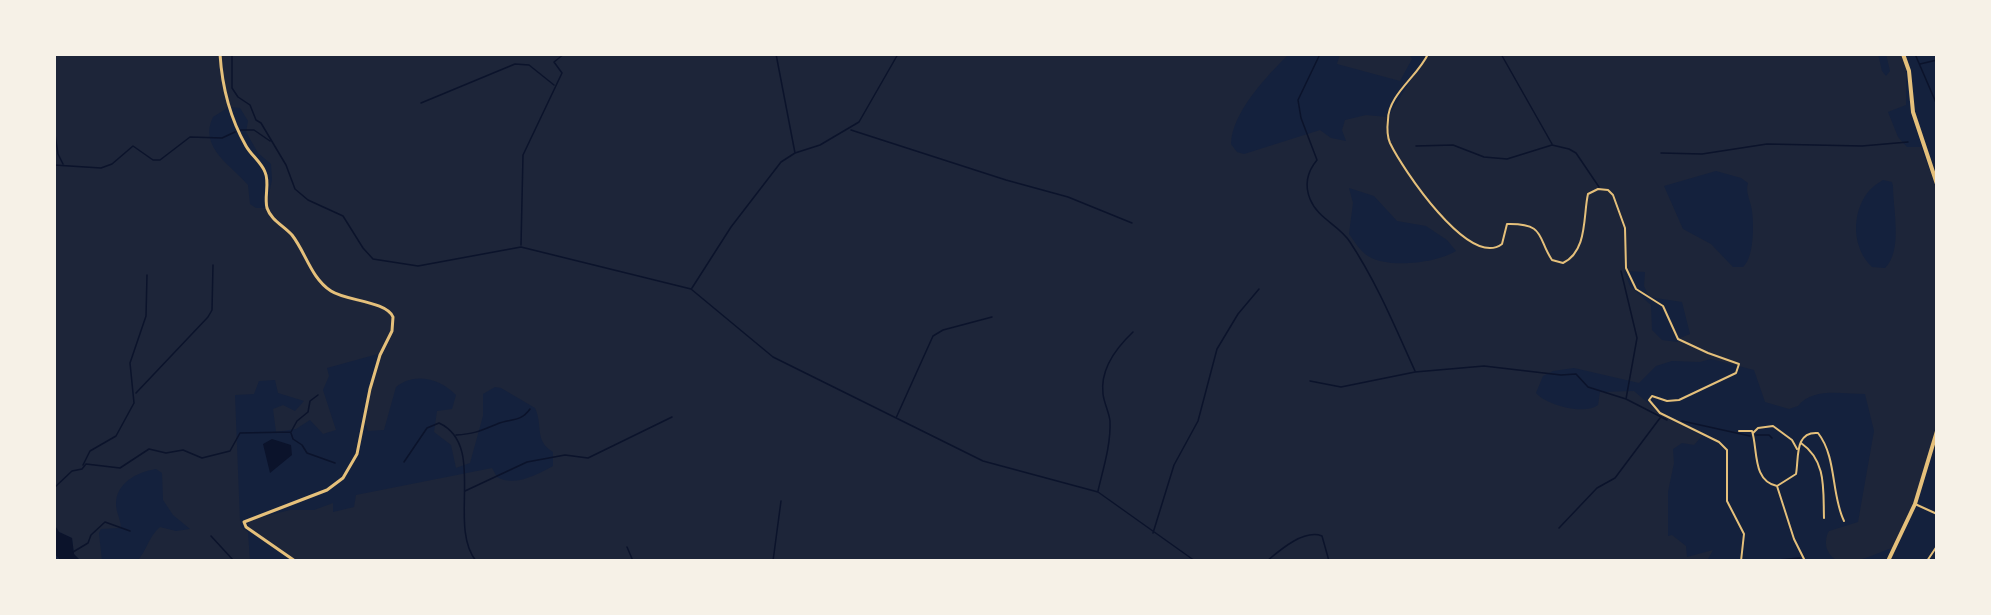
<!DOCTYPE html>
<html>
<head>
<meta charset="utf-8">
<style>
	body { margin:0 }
	#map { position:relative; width:1991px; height:615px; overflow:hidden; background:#14213d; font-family:Lato,sans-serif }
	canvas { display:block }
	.frame { position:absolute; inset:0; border:56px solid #f6f1e7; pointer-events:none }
</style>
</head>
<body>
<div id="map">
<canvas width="1991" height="615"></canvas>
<div class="frame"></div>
</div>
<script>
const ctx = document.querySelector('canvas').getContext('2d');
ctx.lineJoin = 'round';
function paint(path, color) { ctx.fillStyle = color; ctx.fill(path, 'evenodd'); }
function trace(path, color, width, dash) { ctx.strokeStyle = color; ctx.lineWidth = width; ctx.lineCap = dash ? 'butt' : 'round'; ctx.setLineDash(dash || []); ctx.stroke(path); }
const green = new Path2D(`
	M54,54H1289C1267,76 1232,112 1231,144L1237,152L1244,154L1320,130L1331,138L1346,141L1342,130L1345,120L1366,115L1388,117L1427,54H1878L1882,71L1886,76L1890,71L1886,54H1902L1906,67V105L1888,112L1898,137L1907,147H1921L1937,189V424L1917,497L1892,548C1875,553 1837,576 1827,549C1825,543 1826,536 1829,531L1858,522L1874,431L1865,394C1843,394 1813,387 1798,406L1789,409L1765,402L1754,370L1711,359L1700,362L1672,361L1656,366L1639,383L1574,368L1553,371L1543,376L1536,393C1545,404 1584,416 1598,405L1600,392L1634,391L1662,415L1702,436L1694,445L1682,443L1673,449L1674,463L1668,492V536L1672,535L1686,546L1687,557L1713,550L1707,561H293L253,534L246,521L290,510H314L333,503V512L354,507L356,495L492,468L497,477C514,487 537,475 553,466V452C534,441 543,424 535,408L501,388L495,387L483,394V416L470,463L456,468L451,445L434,432L437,411L452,409L456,395C440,378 414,372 396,387L384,430L368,431L365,422L378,354L327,368L329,376L323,390L336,430L323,434L310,420L296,429L276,432L273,409L283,405L295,411L304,401L278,393L275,380L259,381L254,394L235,395L240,521L241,527L248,532L250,561H137C147,551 148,537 160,527L176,531L190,529L173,515L163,500L162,473L156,469C137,472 116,483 116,504C116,512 121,520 121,528L101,529L99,533L102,561H81L74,554L72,538L59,532L54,524ZM229,107L240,108L248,121L246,132L258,153L271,164L272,180L266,208H256L250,204L248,185C232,166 198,147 213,117ZM1716,171L1741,178L1748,183C1745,193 1751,201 1752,211C1754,225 1754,258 1743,267H1733L1711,244L1683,229L1664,186ZM1883,180L1892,182L1893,186C1893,209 1903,251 1885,268L1872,267C1852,248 1851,214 1868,192C1872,187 1878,183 1883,180ZM1349,188L1374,196L1397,221L1426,226L1447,240L1456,251C1437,263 1387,269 1368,256C1360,251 1355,242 1349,234L1353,203ZM1624,271L1645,272L1644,286L1649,297L1682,302L1690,334L1680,338L1678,342L1662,340L1652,330L1651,305L1630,286Z
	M1340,54H1409L1412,59L1400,81L1337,64Z`);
const water = new Path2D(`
	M272,439L291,445L292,455L270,473L263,444Z
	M54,524L59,532L72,538L74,554L81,561H61L54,553Z`);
const stream = new Path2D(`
	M232,54V88L238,97L250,105L256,120L261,123L286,165L295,189L308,200L343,216L363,248L373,259L418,266L521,247L691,289L773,357L983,461L1098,492L1195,561
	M776,54L795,153
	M1320,54L1298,100L1301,118L1317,160C1307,172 1304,184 1310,199C1318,219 1339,225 1350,242C1377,283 1395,327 1415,371
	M1501,54L1552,144
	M1915,54L1937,105
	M1920,64L1937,60
	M421,103L515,64L529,65L554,85
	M54,128L58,154L63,164
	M239,130H254L270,141
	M851,130L1006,180L1068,197L1132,223
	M1416,146L1453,145L1484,157L1507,159L1552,145L1569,149L1576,153L1599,187
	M1661,153L1702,154L1767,144L1862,146L1908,142
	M54,165L101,168L112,164L133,146L153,160H160L190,137L222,138L235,132
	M521,245L523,155L562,73L554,62L564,54
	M1621,271L1637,338L1626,399
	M692,288L731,227L781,162L795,153L820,145L859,122L898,54
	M1310,381L1341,387L1415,372L1484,366L1561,375L1576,374L1588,387L1626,399L1667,420
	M136,393L208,317L212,310L213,265
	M896,418L933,336L943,330L992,317
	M1682,421L1750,436
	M291,432L297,421L308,412L310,401L318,395
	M291,433L293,439L302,445L307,453L335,463
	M456,435C474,434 480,431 497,424C510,418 520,423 530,409
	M1756,435H1769L1772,438
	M404,462L427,428L439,423C487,445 447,525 476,561
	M83,465L90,451L116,436L134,403L130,363L146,316L147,275
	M54,488L72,471L82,469L86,464L120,468L149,449L166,453L183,450L202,458L230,451L240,433L291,432
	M465,491L527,462L565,455L588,458L672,417
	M1098,491C1103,469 1111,445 1110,421C1109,412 1104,403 1103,394C1100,370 1116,348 1133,332
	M1559,528L1597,488L1615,478L1660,418
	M1153,533L1174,465L1198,421L1217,349L1238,314L1259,289
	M211,536L234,561
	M627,547L633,561
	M73,552L88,543L91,535L105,522L130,531
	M54,558L56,561
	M773,561L781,501
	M1267,561C1280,550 1304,529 1322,536L1329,561
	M1767,561L1800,558`);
const minor = new Path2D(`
	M1428,54C1418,76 1388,95 1388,120C1387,128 1387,136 1390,143C1402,168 1469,269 1502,244L1507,224C1546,223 1537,238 1552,260L1563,263C1588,251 1583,215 1588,194L1598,189L1608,190L1613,195L1625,228L1626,268L1636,289L1663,306L1678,339L1708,353L1739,364L1736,373L1679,400L1667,401L1652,396L1649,400L1660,413L1719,442L1727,450V501L1744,534L1741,561
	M1739,431H1752C1758,449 1752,481 1777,486
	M1753,433L1758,428L1773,426L1792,440L1797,449
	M1801,443C1827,461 1823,490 1824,518
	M1777,486L1796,474C1799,459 1794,431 1818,433C1837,457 1831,495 1844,521
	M1777,486L1794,539L1805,561
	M1915,504L1937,514
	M1927,561L1937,546`);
const tertiary = new Path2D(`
	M220,54C222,86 230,118 246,146C251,155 261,162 265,172C270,183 264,196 267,208C271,220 284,226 292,235C306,253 311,278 331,291C346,301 386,301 393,317L392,331L380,355L370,389L357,454L343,478L327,490L244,522L246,527L295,561`);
const primary = new Path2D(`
	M1903,54L1909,71L1913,112L1937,184
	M1888,561L1915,504L1937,431`);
paint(green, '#1d2539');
paint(water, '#0b132b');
trace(stream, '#0b132b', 1.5);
trace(minor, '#e5c07b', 2);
trace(tertiary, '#e5c07b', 3);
trace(primary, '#e5c07b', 4);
</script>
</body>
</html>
